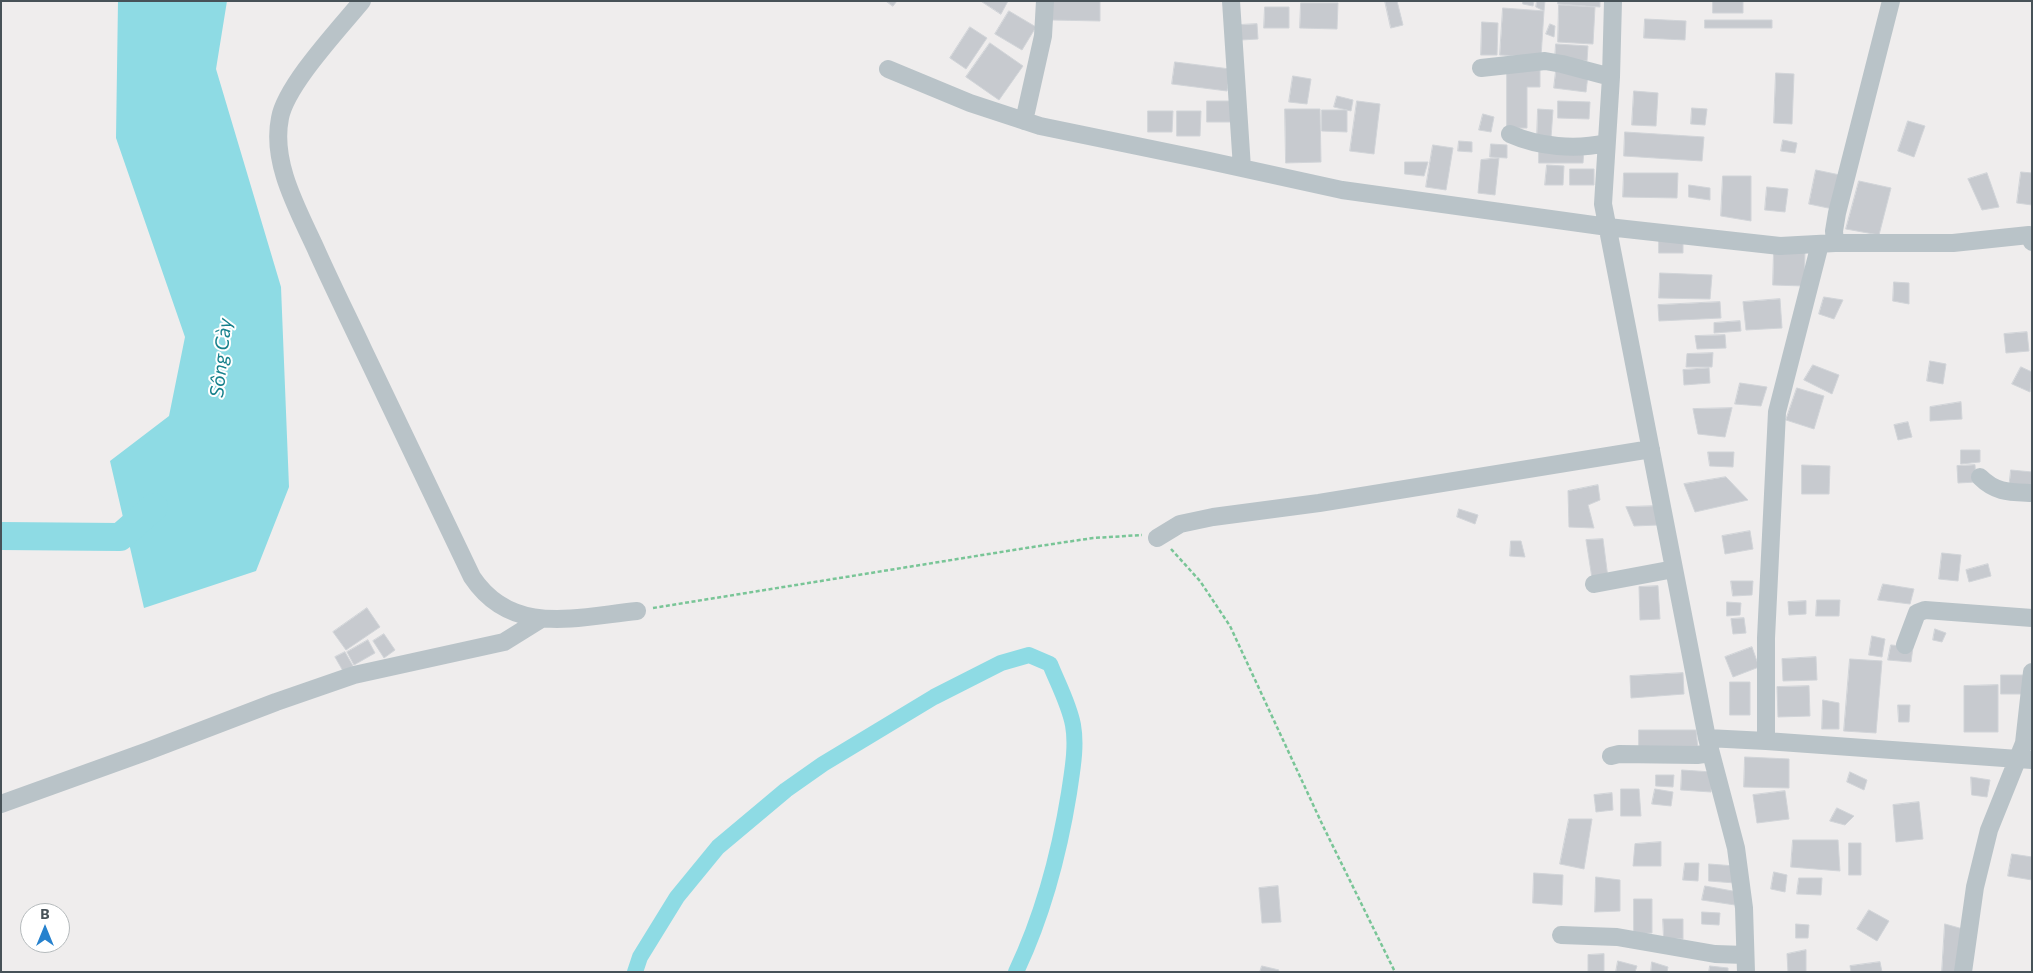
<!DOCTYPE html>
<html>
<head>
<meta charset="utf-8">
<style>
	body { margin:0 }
	#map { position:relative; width:2033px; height:973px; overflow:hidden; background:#efeded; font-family:Commissioner,sans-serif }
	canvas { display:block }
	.frame { position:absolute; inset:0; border:2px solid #475258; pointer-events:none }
	.north { position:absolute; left:20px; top:903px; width:50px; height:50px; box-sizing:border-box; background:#fff; border:1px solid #b5babc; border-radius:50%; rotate:0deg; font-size:14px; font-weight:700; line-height:20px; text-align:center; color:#475258 }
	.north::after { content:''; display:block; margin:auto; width:18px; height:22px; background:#2782ce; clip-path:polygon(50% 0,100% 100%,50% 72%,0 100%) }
</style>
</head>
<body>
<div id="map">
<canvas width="2033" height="973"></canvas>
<div class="frame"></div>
<div class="north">B</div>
</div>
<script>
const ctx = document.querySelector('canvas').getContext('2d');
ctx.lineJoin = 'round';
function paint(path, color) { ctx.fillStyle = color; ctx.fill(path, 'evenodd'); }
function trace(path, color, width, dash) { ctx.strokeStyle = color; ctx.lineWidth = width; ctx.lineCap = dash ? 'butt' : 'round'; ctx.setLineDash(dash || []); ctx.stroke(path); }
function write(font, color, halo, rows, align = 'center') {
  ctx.font = font + ' Commissioner,sans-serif'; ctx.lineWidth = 4; ctx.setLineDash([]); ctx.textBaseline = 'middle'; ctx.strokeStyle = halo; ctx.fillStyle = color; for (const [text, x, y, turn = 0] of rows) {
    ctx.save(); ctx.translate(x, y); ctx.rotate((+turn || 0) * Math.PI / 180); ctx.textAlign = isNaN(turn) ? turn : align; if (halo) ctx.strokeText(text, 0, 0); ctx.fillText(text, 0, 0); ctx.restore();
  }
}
const water = new Path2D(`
	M118,1H227L216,69L281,287L289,487L256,571L144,608L110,461L169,416L185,337L116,138Z`);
const canal = new Path2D(`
	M635,972L640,957L677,897L718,847L786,790L823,764L934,697L1001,663L1029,655L1050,664C1058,684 1069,704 1073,725C1077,747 1072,772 1069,793C1059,855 1043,915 1016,972`);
const river = new Path2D(`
	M1,536L120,537L154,507`);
const building = new Path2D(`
	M886,1H897L893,6Z
	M981,1H1008L1001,14Z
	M1052,1H1100V21L1052,20Z
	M1385,1H1397L1403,25L1391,28Z
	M1523,1H1534L1533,6L1523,4Z
	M1537,1H1545L1544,11L1536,7Z
	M1558,1H1600V7L1558,4Z
	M1713,1H1743V13H1713Z
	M1301,3H1338L1337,29L1300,28Z
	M1559,5L1595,7L1593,44L1558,42Z
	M1265,7H1289V28H1264Z
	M1503,8L1544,11L1541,57L1500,55Z
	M1009,11L1036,27L1022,50L995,34Z
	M1645,19L1686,21L1685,40L1644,38Z
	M1705,20H1772V28H1705Z
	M1482,22L1498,23L1497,55H1481Z
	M1257,24L1258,39L1241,40L1239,25Z
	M1550,24L1555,26L1554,37L1546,34Z
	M970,27L987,38L966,69L950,58Z
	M990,43L1023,66L999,100L966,77Z
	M1556,44L1588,46L1587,61L1555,59Z
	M1175,62L1230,69L1227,91L1172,84Z
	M1507,70H1540V87H1527V128H1507Z
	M1556,71L1588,75L1586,92L1554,88Z
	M1776,73L1794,74L1792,124L1774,123Z
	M1293,76L1311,79L1307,104L1289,102Z
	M1634,91L1658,93L1656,126L1632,125Z
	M1337,96L1353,100L1351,111L1334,107Z
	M1207,101H1232L1231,122H1207Z
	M1357,101L1380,104L1374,154L1350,151Z
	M1558,101L1590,102L1589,119L1558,118Z
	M1692,108L1707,109L1705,125L1691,124Z
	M1285,109H1320L1321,162L1286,163Z
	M1538,109L1553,110L1551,138L1537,137Z
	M1322,110H1347V132L1322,131Z
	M1148,111H1173L1172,132H1148Z
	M1177,111H1201L1200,136H1177Z
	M1483,114L1494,117L1491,132L1479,130Z
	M1908,121L1925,126L1914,157L1898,151Z
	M1625,132L1704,137L1702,161L1624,156Z
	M1783,140L1797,143L1795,153L1781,151Z
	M1459,141L1472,142V152L1458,151Z
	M1491,144L1507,145V158L1490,157Z
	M1433,145L1453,148L1446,190L1426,187Z
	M1539,149L1584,150L1583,163H1539Z
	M1499,158L1495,195L1478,193L1481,160Z
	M1405,162H1428L1424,176L1405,174Z
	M1547,165L1564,166L1563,185H1545Z
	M1570,169H1594V185H1570Z
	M1816,170L1840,175L1833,209L1809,204Z
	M2021,172L2032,173V205L2017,203Z
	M1624,173H1678L1677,198L1623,197Z
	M1987,173L1999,207L1982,210L1968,179Z
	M1723,176H1751V221L1721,216Z
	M1859,181L1891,188L1879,235L1846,229Z
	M1689,185L1710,188V200L1689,197Z
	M1767,187L1788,189L1785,212L1765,210Z
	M1659,240L1683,241V253H1659Z
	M1774,251L1805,252L1804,286L1773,285Z
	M1660,273L1712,275L1710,299L1659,298Z
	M1894,282L1909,283V304L1893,301Z
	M1824,297L1843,300L1834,319L1819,314Z
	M1780,299L1782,328L1746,330L1743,302Z
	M1720,302L1721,318L1659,321L1658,305Z
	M1740,321L1741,331L1714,333V323Z
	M2027,332L2029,351L2006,353L2004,334Z
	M1725,335L1726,348L1697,349L1695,336Z
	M1713,353L1712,367H1686L1687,354Z
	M1930,361L1946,364L1943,384L1927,381Z
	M1813,365L1839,375L1832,394L1804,380Z
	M2021,367L2032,372L2030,392L2012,384Z
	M1709,368L1710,383L1684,385L1683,370Z
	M1740,383L1767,387L1761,406L1735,404Z
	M1797,388L1824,396L1814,429L1786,420Z
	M1961,402L1962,419L1930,421V407Z
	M1732,408L1725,437L1698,434L1693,409Z
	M1908,422L1912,437L1898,440L1894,425Z
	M1961,450H1980V462L1961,464Z
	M1708,452H1734L1733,467L1710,466Z
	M1802,465L1830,466L1829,494H1802Z
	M1975,465L1976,482L1958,483L1957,466Z
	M2011,470L2032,472L2031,490L2009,489Z
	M1726,477L1748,500L1695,512L1684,484Z
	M1598,485L1600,500L1588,505L1594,528L1569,527L1568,491Z
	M1656,506L1658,525L1634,526L1626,507Z
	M1459,509L1478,515L1475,524L1457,517Z
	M1750,531L1753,549L1725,554L1722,536Z
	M1603,539L1608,578H1592L1586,540Z
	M1511,541H1521L1525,557L1510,556Z
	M1942,553L1961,555L1958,581L1939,579Z
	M1988,564L1991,576L1969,582L1966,570Z
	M1731,581H1753L1752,595L1733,596Z
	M1883,584L1914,589L1910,604L1878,600Z
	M1658,586L1660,619L1640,620L1639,587Z
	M1817,600H1840L1839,616H1816Z
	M1806,601V614L1789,615L1788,602Z
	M1727,602L1741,603L1740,615L1727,616Z
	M367,608L380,627L346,650L333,632Z
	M1744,618L1746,633L1733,634L1731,619Z
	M1935,629L1946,633L1942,642L1933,640Z
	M384,634L395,650L384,658L373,641Z
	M1872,636L1885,639L1882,657L1869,655Z
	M368,640L375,653L354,665L347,652Z
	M1891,645L1913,647L1911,662L1888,660Z
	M1752,647L1759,667L1733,677L1725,657Z
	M345,652L353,666L343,671L335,657Z
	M1816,657L1817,680L1783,681L1782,659Z
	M1850,659L1882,661L1876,733L1844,731Z
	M1683,673L1684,694L1631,698L1630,676Z
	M2001,675H2028V694H2001Z
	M1730,682H1750V715H1730Z
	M1998,685V732H1964V686Z
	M1809,686L1810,716L1778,717L1777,687Z
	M1823,700L1839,703V729H1822Z
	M1898,705H1910L1909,722H1899Z
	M1639,730H1696L1698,749H1639Z
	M1745,757L1789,759V788L1744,787Z
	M1682,770L1712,772L1711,792L1681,790Z
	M1850,772L1867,780L1864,790L1847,782Z
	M1656,775H1674L1673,787L1656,786Z
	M1971,777L1990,780L1987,797L1972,795Z
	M1621,789H1639L1641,816H1621Z
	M1655,789L1673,792L1671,806L1652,804Z
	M1785,791L1789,819L1757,823L1753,795Z
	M1612,793L1613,810L1596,812L1594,795Z
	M1919,802L1923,839L1896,842L1893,805Z
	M1837,808L1854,816L1845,825L1830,821Z
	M1569,819H1592L1584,869L1560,864Z
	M1793,840H1838L1840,871L1791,867Z
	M1661,842V866H1633L1635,844Z
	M1849,843H1861V875H1849Z
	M2012,854L2032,857V880L2008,876Z
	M1685,863H1699L1698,881L1683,880Z
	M1709,864L1735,866V883L1709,881Z
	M1774,872L1787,875L1785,892L1771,889Z
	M1534,873L1563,875L1562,905L1533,903Z
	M1596,877L1620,880V911L1595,912Z
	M1799,878H1822L1821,895L1797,894Z
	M1278,886L1281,922L1262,923L1259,888Z
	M1705,886L1738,892L1735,905L1702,900Z
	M1634,899H1652V933L1634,934Z
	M1869,910L1889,921L1877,941L1857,929Z
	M1702,912L1720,913L1719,925L1702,924Z
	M1663,919H1683V939L1664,938Z
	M1796,924L1809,925L1808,938H1796Z
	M1945,924L1963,929L1959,972H1942Z
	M1806,950V972H1788L1787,954Z
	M1604,954V972H1588V955Z
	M1618,961L1637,966L1635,972H1616Z
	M1652,962L1668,967L1667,972H1651Z
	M1880,962L1882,972H1851L1850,966Z
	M1262,966L1279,970L1278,972H1260Z
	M1710,966L1728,968V972H1709Z`);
const path = new Path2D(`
	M1171,549L1200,581L1230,626L1323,826L1395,972
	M653,608L1026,548L1093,538L1142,535`);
const minor = new Path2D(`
	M362,1C340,28 286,85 280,118C271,162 297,208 315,247C330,281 347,315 363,349C399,425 436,501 472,577C512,637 576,617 637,611
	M1231,1L1242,168
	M1613,1L1611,77L1603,204L1707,738L1736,848L1744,908L1746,972
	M1481,68L1545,61L1562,64L1611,77
	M888,69L970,103L1040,126L1205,160L1342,190L1608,227L1780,246L1835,243H1953L2029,235L2032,242
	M1024,121L1043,36L1045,1
	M1510,134C1539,147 1576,150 1606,143
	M1835,243L1834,231L1837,213L1891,1
	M1980,477C1996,493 2010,492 2032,493
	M1157,538L1180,524L1213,517L1319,503L1651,449
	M1594,584L1674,569
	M1905,645L1917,613L1925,610L2032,618
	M1707,738L1766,741L2032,760
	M1766,741V638L1777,412L1820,244
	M1611,756L1619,754L1697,755L1711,753
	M1,804L148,751L276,702L354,675L504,642L541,619
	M1561,935L1617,937L1715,954L1745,955
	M1963,972L1975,887L1989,830L2024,743L2032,672`);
const waterNames = [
	["Sông Cày",221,358,-84]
];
paint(water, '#8edbe4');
trace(canal, '#8edbe4', 16);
trace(river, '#8edbe4', 28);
paint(building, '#c7cacf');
trace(building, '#d1d4d8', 1);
trace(path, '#79c597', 2.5, [4, 2.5]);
trace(minor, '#b9c3c8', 18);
write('italic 19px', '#17818c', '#fff', waterNames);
</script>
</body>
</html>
